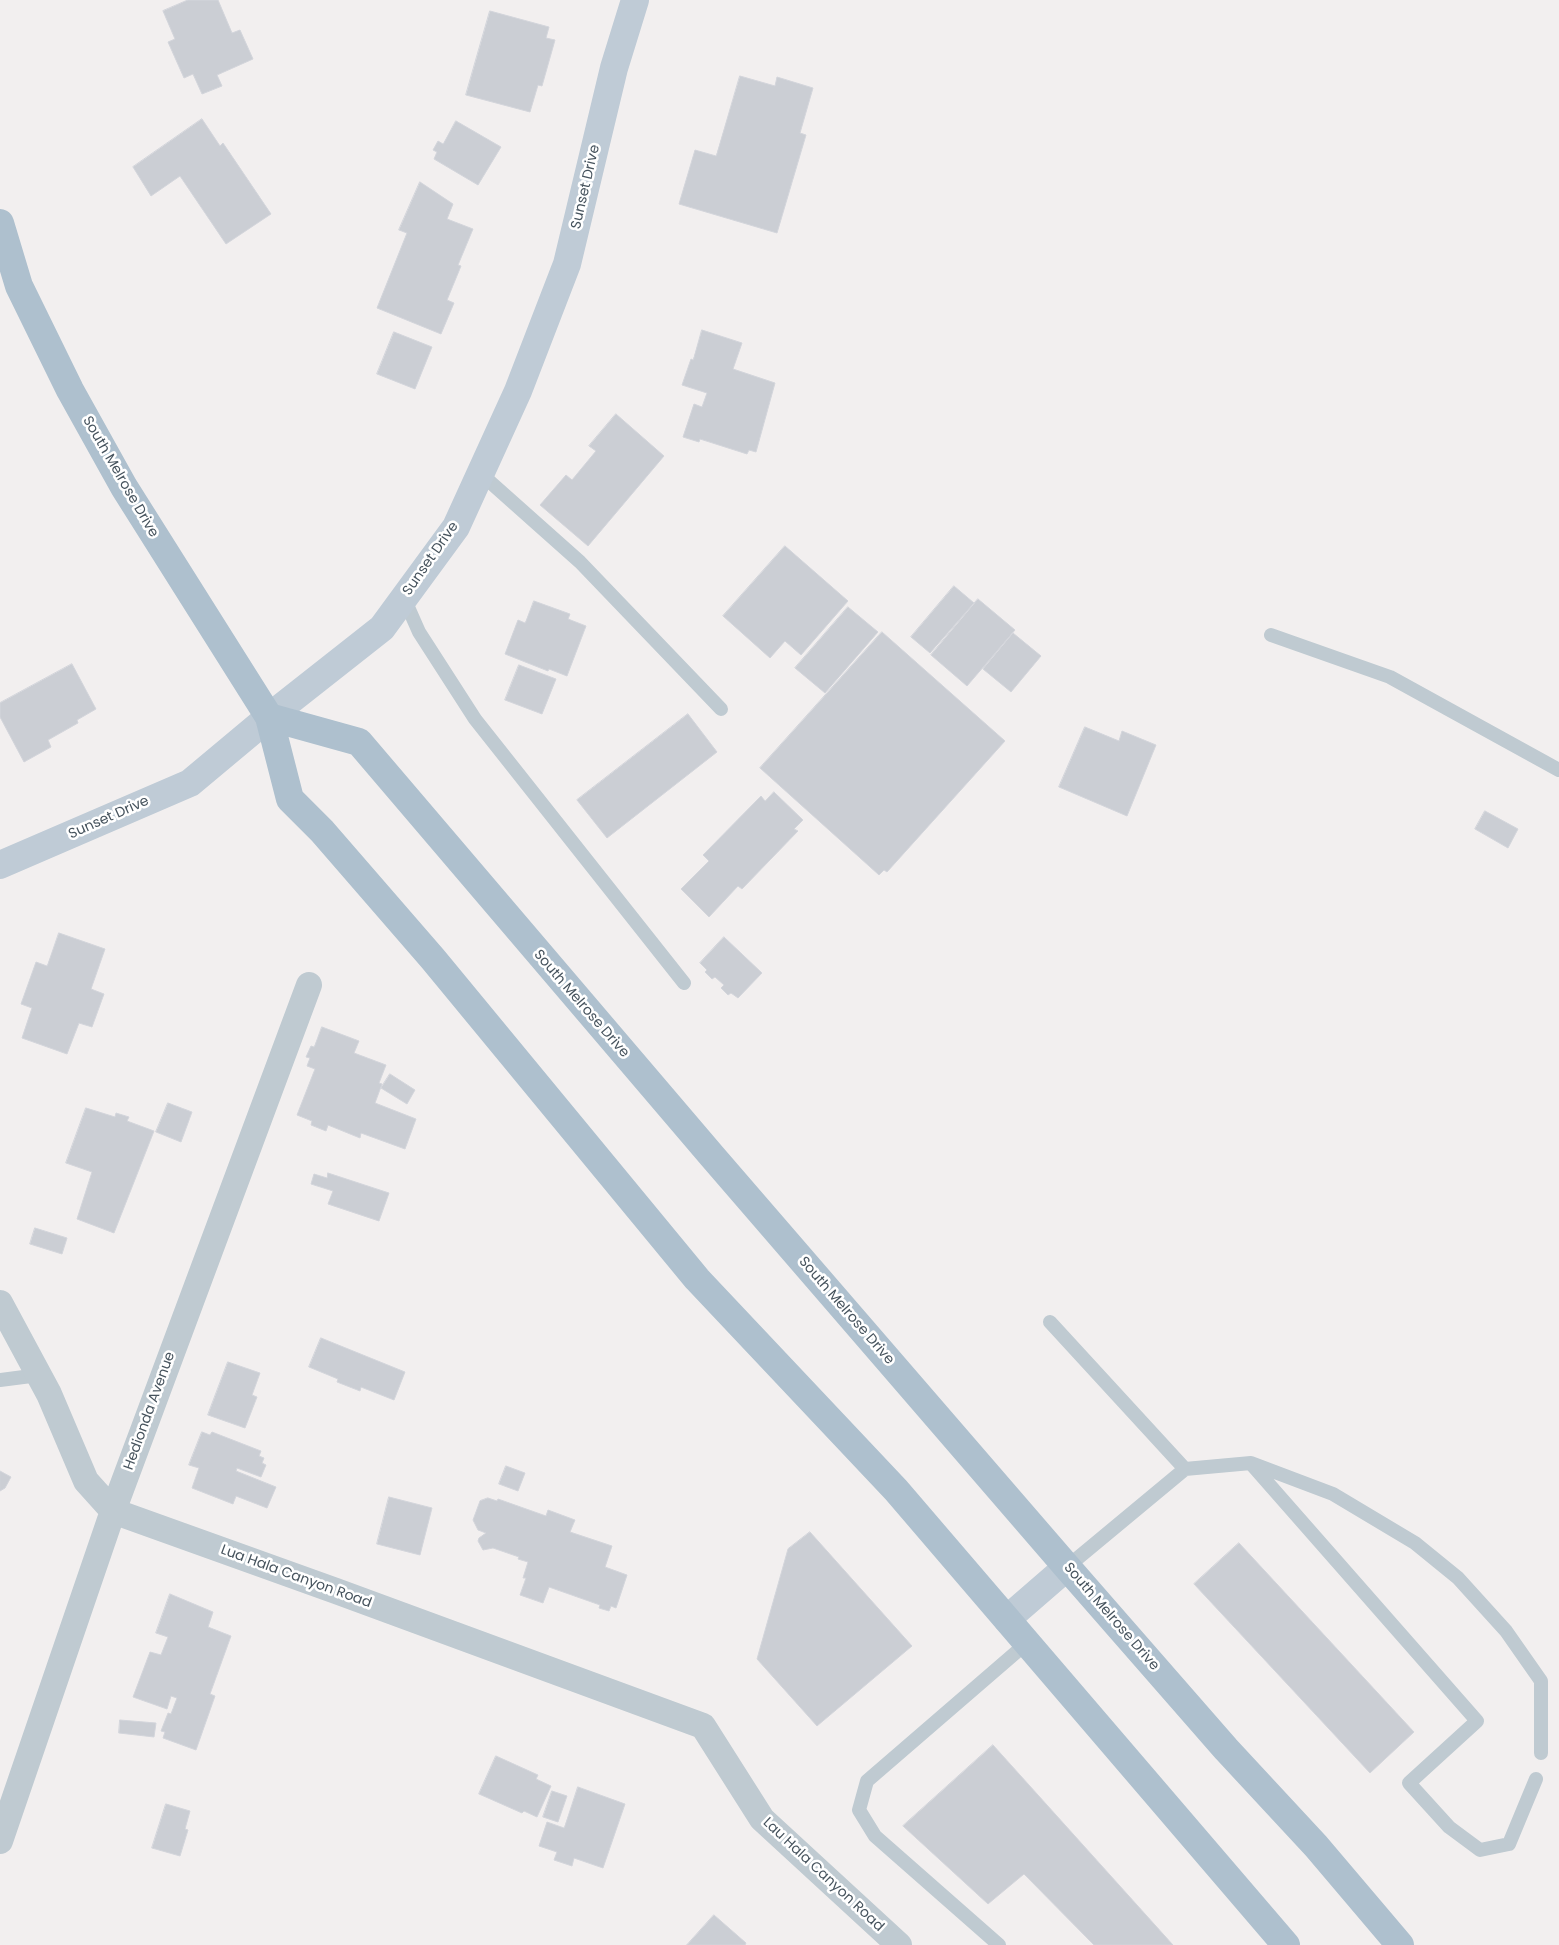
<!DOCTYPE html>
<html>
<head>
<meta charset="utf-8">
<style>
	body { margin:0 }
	canvas { display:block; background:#f2efef }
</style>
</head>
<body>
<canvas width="1559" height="1945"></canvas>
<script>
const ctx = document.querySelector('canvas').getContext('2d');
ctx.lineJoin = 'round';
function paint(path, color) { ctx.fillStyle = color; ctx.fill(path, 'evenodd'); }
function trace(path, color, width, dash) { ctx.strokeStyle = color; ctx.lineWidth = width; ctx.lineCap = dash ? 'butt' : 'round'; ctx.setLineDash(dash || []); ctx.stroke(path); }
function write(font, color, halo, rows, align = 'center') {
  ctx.font = font + ' Poppins,sans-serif'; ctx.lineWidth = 5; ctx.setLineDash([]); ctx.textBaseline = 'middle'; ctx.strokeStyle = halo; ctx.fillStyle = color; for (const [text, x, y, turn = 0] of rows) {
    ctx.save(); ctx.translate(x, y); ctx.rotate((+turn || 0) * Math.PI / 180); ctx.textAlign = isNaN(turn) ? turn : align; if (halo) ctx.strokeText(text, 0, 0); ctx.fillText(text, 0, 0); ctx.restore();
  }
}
const building = new Path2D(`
	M188,0H218L232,33L240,30L253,59L217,75L222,86L202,94L193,74L184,78L168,42L175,39L163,11Z
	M490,11L549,27L546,38L555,40L542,86L538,85L530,112L466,95Z
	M740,76L775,86L777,77L813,88L800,133L806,135L777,233L679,204L695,150L716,156Z
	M202,119L220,146L223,143L271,214L226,244L180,176L151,196L133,167Z
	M456,121L501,147L478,185L434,159L437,152L433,150L438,141L443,144Z
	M420,182L453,204L447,219L473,229L458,265L461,266L447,300L454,303L441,334L377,308L407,233L399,230Z
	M702,330L742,343L733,369L775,383L756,452L749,450L747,454L700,439L699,442L683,437L694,404L702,407L707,393L682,385L691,359L693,360Z
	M394,332L432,347L415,389L377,374Z
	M616,414L664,456L588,546L540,505L566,475L572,480L596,451L589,446Z
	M785,546L848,601L801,655L785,641L770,658L723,616Z
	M954,586L974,603L930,653L911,637Z
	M978,599L1015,630L967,686L931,655Z
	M534,601L570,614L568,619L586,626L567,676L549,669L548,671L505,654L518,620L525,623Z
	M848,607L878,632L825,693L795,668Z
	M882,632L1005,741L887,872L884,870L879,875L760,768Z
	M1013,633L1041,656L1011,692L983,669Z
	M72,664L96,709L77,720L78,723L48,740L51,747L24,762L0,717V703Z
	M519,665L556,679L542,714L505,700Z
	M688,714L717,752L607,838L577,800Z
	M1085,727L1119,741L1122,731L1156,745L1127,816L1059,787Z
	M774,792L803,820L794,829L798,831L742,889L738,886L709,917L681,889L709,861L703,855L761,796L765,801Z
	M1485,811L1518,829L1508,848L1475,829Z
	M59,933L105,949L91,989L104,994L92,1027L79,1023L67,1054L22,1038L32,1008L21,1004L36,962L47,966Z
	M724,937L762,973L738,998L731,993L728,995L721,988L724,985L715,977L712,979L705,972L707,970L700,963Z
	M322,1027L359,1041L354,1053L386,1065L379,1083L382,1084L375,1103L416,1119L405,1149L361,1133L360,1138L328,1125L326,1131L311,1125L312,1121L297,1115L315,1069L307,1066L310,1058L306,1057L311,1046L314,1047Z
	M390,1074L415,1090L407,1104L381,1088Z
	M168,1103L192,1112L181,1142L156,1132Z
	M86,1108L115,1117L116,1113L129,1117L127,1121L154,1131L114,1233L77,1219L92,1172L66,1163Z
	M328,1173L389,1193L379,1221L328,1204L333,1191L311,1184L314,1174L327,1178Z
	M35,1228L67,1238L62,1254L30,1244Z
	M321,1338L405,1372L394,1400L361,1387L360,1391L337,1382L338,1379L309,1367Z
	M228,1362L260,1373L252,1395L257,1397L245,1428L208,1415Z
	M202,1432L210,1435L212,1432L261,1451L259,1456L264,1458L262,1463L266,1465L261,1477L237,1468L236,1471L276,1487L267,1508L236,1496L233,1504L192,1488L199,1468L189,1465Z
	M506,1466L525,1473L518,1491L499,1484Z
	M0,1471L11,1477L5,1488L0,1491Z
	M389,1497L432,1508L420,1555L377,1544Z
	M488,1498L497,1501L498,1499L546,1516L548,1510L575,1520L570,1532L612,1546L605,1567L627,1575L616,1608L611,1606L609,1611L599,1608L600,1605L549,1587L543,1603L520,1595L526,1578H523L528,1562L518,1559L519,1557L493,1548L483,1550L478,1541L479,1538L486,1533L478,1530L473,1520L480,1501Z
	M810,1532L912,1646L817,1726L757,1659L788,1549Z
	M1239,1543L1414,1732L1370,1773L1194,1584Z
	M170,1594L213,1612L208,1627L231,1636L210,1694L215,1696L196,1750L163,1738L165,1732L161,1731L168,1713L171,1714L177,1698L171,1696L167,1709L133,1697L150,1652L161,1655L168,1637L156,1633Z
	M120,1720L156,1723L154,1737L119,1733Z
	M993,1745L1173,1945H1094L1024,1874L988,1904L903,1826Z
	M496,1756L538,1775L536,1779L551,1786L537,1817L524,1811L522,1813L479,1794Z
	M578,1787L625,1804L603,1868L574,1858L572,1866L554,1860L557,1852L539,1846L547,1822L564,1828Z
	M552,1791L567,1796L558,1822L543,1817Z
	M166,1804L190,1811L185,1829L188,1830L180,1856L152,1848Z
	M714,1915L746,1943L745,1945H687Z`);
const service = new Path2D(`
	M480,473L580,562L721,709
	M404,598L419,632L475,719L684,983
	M1271,635L1390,677L1559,770
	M1050,1322L1185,1469
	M0,1380L39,1375
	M1253,1466L1477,1721L1409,1783L1449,1827L1480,1850L1509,1844L1536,1779
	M1067,1567L1185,1469L1251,1463L1333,1494L1415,1543L1458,1578L1506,1631L1541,1681V1753
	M999,1945L875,1836L859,1810L867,1781L1028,1642`);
const minor = new Path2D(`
	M0,1303L49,1394L86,1481L113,1511L336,1591L703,1726L762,1819L899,1945
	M0,1841L113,1511L309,985`);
const secondary = new Path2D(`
	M0,865L190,783L269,717L382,628L456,527L518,391L567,264L614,68L635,0
	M1007,1619L1067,1567`);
const primary = new Path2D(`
	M0,223L19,286L70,390L124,487L269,717L290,799L322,831L433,959L697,1279L896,1490L1286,1945
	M269,717L359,742L712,1156L1067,1567L1226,1749L1316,1846L1400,1945`);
const streetNames = [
	["Sunset Drive",586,187,-77],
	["South Melrose Drive",120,477,60],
	["Sunset Drive",431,559,-55],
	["Sunset Drive",109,818,-24],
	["South Melrose Drive",581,1004,49],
	["South Melrose Drive",846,1311,49],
	["Hedionda Avenue",150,1411,-70],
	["Lua Hala Canyon Road",296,1577,20],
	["South Melrose Drive",1111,1617,49],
	["Lau Hala Canyon Road",823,1875,43]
];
paint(building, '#cbced4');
trace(building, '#d3d5db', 1);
trace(service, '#bfcad1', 14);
trace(minor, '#bfcad1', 26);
trace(secondary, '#bfcbd6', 28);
trace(primary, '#aec0ce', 28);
write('14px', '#46535d', '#fff', streetNames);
</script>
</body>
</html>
